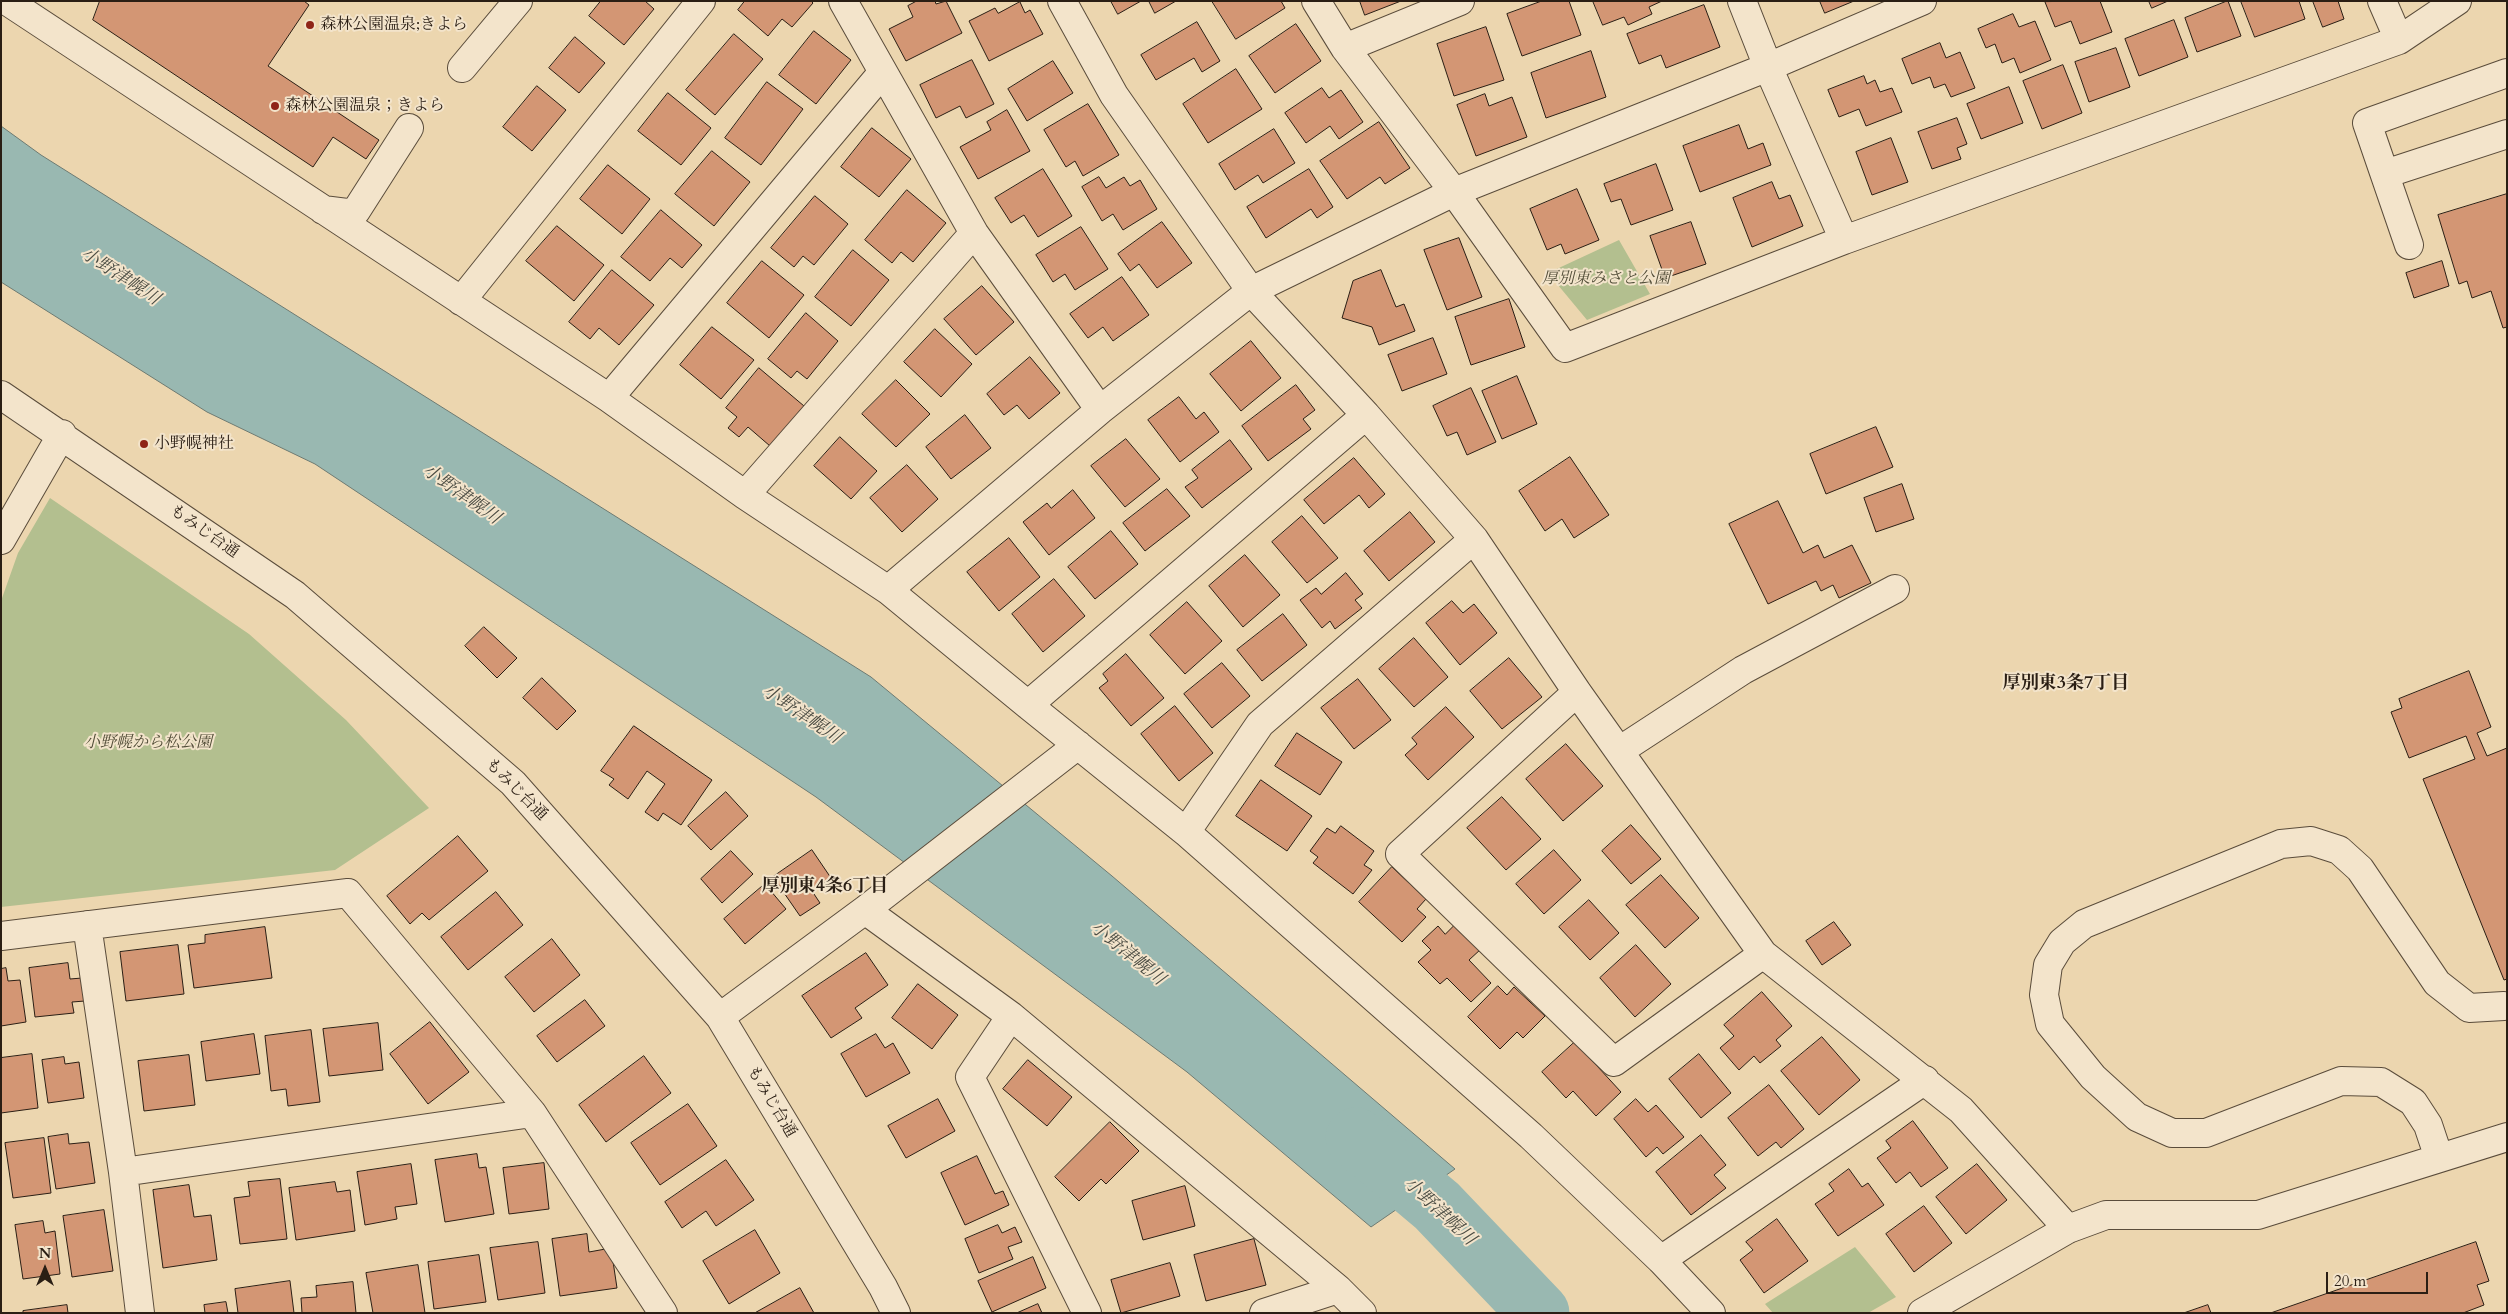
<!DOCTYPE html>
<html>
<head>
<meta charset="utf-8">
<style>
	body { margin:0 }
	#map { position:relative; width:2508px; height:1314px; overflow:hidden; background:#ecd6af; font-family:Cardo,serif }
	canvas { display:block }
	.frame { position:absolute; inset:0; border:2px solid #2a1e14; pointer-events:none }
	.north { position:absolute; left:20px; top:1244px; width:50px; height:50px; -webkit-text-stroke:4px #f3e4cb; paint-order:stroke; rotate:0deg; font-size:14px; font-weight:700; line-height:20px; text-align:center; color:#2a1e14 }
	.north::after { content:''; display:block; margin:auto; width:18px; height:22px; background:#2a1e14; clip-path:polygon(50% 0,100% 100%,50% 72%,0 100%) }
	.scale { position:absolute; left:2326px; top:1272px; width:102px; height:22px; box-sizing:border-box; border:2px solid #2a1e14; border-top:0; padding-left:6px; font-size:15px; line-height:18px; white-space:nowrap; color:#2a1e14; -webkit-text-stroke:4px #f3e4cb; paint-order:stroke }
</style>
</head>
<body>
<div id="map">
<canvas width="2508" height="1314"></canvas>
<div class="frame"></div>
<div class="north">N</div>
<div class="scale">20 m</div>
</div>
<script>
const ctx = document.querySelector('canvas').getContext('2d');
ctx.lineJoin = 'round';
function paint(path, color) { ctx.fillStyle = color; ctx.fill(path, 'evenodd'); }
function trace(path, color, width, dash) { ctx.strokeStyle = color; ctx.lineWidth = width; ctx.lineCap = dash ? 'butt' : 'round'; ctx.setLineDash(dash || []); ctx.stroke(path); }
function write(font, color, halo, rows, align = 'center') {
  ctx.font = font + ' Cardo,"Noto Serif JP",serif'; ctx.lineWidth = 4; ctx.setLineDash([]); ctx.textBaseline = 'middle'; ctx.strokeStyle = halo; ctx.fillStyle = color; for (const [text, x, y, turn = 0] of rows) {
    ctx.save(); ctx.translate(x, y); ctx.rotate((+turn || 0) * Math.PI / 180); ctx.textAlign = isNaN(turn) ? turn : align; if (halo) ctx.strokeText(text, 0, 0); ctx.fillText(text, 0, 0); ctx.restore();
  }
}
const green = new Path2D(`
	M1619,240L1650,294L1587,320L1548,273Z
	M50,498L249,634L346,720L429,808L335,870L1,907V601L18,553Z
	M1855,1247L1896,1297L1868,1313H1773L1765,1304Z`);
const water = new Path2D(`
	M1,126L41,155L871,677L1112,876L1455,1169L1371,1227L1187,1072L816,797L315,464L207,412L1,282Z`);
const river = new Path2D(`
	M1356,1138L1437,1206L1539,1313`);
const building = new Path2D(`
	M100,1H304L309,5L268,66L379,140L366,159L333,137L313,167L93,20Z
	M601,1H645L654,9L624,45L589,16Z
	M745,1H811L813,3L792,27L782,19L768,36L738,10Z
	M917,1H935L936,4L946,1L962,33L906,61L889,29L913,17L908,6Z
	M1111,1H1141L1118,14Z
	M1149,1H1176L1155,13Z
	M1212,1H1281L1285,8L1236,39Z
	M1360,1H1401L1365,15Z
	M1542,1H1569L1581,35L1522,56L1507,14Z
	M1593,1H1662L1649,7L1652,14L1628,25L1624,17L1603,25Z
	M1820,1H1854L1825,13Z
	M2100,1L2112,32L2080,44L2071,21L2055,27L2045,2Z
	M2149,1H2168L2152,8Z
	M2228,1L2241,36L2197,52L2185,18Z
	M2241,1H2299L2305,19L2255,37Z
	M2313,1H2338L2344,19L2323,27Z
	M1020,2L1025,13L1030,10L1043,34L989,61L969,21L995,8L998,13Z
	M1704,5L1720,47L1666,68L1661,55L1639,64L1627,34Z
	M2013,14L2019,27L2035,21L2051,60L2020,73L2014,58L2002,63L1995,44L1986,48L1978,29Z
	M2174,20L2188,57L2139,76L2125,39Z
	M1197,22L1220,61L1202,72L1194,58L1156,80L1141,55Z
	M1296,24L1321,61L1275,93L1249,56Z
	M1486,27L1504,80L1454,96L1437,44Z
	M814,31L851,60L816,104L779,75Z
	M734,34L763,59L715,115L686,90Z
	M575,37L605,63L579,93L549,68Z
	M1940,43L1946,58L1960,52L1975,88L1951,97L1945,84L1934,88L1930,77L1912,84L1902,59Z
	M2116,48L2130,87L2089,102L2075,62Z
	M1591,51L1606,97L1546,118L1531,73Z
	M972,60L994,104L966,118L960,106L936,118L920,85Z
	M1053,61L1073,93L1027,121L1008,89Z
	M2063,65L2082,113L2042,129L2023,81Z
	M1236,69L1262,109L1208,143L1183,104Z
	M1864,76L1867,84L1875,80L1880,92L1892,88L1902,112L1866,126L1859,109L1839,117L1828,90Z
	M767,82L803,109L761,165L725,138Z
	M537,86L566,110L532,151L503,127Z
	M2009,87L2023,123L1981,139L1967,104Z
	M1322,88L1329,98L1341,90L1363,122L1339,139L1330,126L1306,143L1285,113Z
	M668,93L711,128L681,165L638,131Z
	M1485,94L1489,106L1512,97L1527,137L1476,156L1457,105Z
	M1088,104L1119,155L1083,176L1075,161L1066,167L1044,130Z
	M1007,110L1030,151L978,179L960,147L991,130L987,122Z
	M1957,118L1967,144L1957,148L1961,159L1932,169L1918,132Z
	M1379,122L1410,168L1385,184L1380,177L1347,199L1320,161Z
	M1739,125L1748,149L1763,143L1771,165L1700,192L1683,146Z
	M872,128L911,159L879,197L841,167Z
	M1274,129L1295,163L1263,183L1258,175L1235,190L1219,164Z
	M1891,138L1908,182L1872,195L1856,152Z
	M712,151L750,182L714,226L675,194Z
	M1656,164L1673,210L1631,225L1621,199L1611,202L1604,184Z
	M608,165L650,199L622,234L580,199Z
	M1043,169L1072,216L1038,237L1024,215L1011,223L995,198Z
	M1309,169L1333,207L1317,218L1311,209L1266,238L1247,207Z
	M1099,177L1106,188L1124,177L1130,186L1140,180L1157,209L1123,230L1113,214L1102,221L1082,187Z
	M1772,182L1779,199L1790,195L1803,226L1752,247L1733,198Z
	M1577,189L1599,240L1565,254L1561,244L1547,250L1530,209Z
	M907,190L946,223L913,262L901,252L892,263L865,240Z
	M2507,194V327L2503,328L2491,291L2472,298L2467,281L2459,284L2438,215Z
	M815,196L848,224L814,265L803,256L794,267L771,248Z
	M661,210L702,245L682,268L670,258L650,281L621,257Z
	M1162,222L1192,263L1157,288L1139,264L1130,271L1118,254Z
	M1691,222L1706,264L1665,278L1650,236Z
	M557,226L604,265L574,301L526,261Z
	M1081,227L1108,269L1075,290L1065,274L1053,282L1036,255Z
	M1459,238L1482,297L1447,310L1424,250Z
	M853,250L889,280L851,326L815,297Z
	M762,261L804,295L769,338L727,303Z
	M2442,261L2449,286L2414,298L2406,273Z
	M612,270L654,305L619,345L599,328L590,339L569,322Z
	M1381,270L1396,307L1404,304L1415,331L1379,345L1372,327L1342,318L1353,281Z
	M1122,277L1149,315L1113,341L1103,327L1088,338L1070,314Z
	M982,286L1014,322L976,355L944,319Z
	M1509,299L1525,347L1471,365L1455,317Z
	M806,313L838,341L807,379L797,371L791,378L768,359Z
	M712,327L754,360L721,399L680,365Z
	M935,329L972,364L941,397L904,362Z
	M1433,338L1447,374L1402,391L1388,355Z
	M1251,341L1281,378L1241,411L1210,374Z
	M1030,357L1060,393L1029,419L1017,405L1004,415L987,394Z
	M759,368L804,406L770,446L748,427L739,437L728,428L737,417L726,408Z
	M1517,376L1537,424L1502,439L1482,391Z
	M896,380L930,414L896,447L862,414Z
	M1296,385L1315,410L1303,419L1311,429L1268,461L1242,426Z
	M1471,388L1496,442L1467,455L1457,432L1447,436L1433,406Z
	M1179,397L1196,419L1204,412L1219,432L1180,462L1148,420Z
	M965,415L991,448L951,479L926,447Z
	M1876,427L1893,467L1826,494L1810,454Z
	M840,437L877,471L851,499L814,466Z
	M1126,439L1160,479L1125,507L1091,466Z
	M1230,440L1252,469L1202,508L1185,487L1198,478L1192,470Z
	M1570,457L1609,515L1574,538L1562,519L1545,531L1519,491Z
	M1354,458L1385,494L1369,508L1359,495L1324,524L1304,500Z
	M907,465L938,499L902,532L870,498Z
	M1902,484L1914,519L1876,532L1864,498Z
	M1167,489L1190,516L1145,551L1123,523Z
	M1073,490L1095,518L1049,555L1023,522L1047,503L1051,508Z
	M1778,501L1803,553L1818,545L1824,558L1852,545L1871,583L1839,598L1833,585L1821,591L1816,581L1768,604L1729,524Z
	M1410,512L1435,542L1389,581L1364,551Z
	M1302,516L1338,558L1307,583L1272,542Z
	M1111,531L1138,564L1095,599L1068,567Z
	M1009,538L1040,577L999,611L967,572Z
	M1245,555L1280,595L1243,627L1209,586Z
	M1346,573L1363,594L1355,600L1362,608L1335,629L1330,621L1322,628L1300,600L1316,588L1321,594Z
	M1054,579L1085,616L1043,652L1012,614Z
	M1452,601L1463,613L1474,604L1497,633L1460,665L1426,623Z
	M1187,602L1222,641L1185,674L1150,635Z
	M1283,614L1307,645L1262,681L1237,650Z
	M484,627L517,658L497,678L465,646Z
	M1414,638L1448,677L1414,707L1379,669Z
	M1126,654L1164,698L1131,726L1099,688L1108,681L1103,674Z
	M1509,658L1542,697L1502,729L1470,691Z
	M1222,663L1250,696L1212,728L1184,694Z
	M2469,671L2491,727L2477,733L2487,756L2507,748V979L2504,980L2423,779L2475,759L2466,736L2409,758L2391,712L2402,708L2399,699Z
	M542,678L576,711L557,730L523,698Z
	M1358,679L1391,720L1354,749L1321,708Z
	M1175,706L1213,753L1179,781L1141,734Z
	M1446,707L1474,737L1428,780L1405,755L1417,744L1412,738Z
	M634,726L712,780L681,825L663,813L658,821L645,812L665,784L647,771L628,799L609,785L614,779L601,771Z
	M1297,733L1342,762L1320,795L1275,766Z
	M1566,744L1603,786L1563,821L1526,779Z
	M1261,780L1312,816L1287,851L1236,816Z
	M726,792L748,816L711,850L688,826Z
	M1502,797L1541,839L1506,870L1467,828Z
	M1631,825L1661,859L1631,884L1602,851Z
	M1341,826L1374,851L1364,865L1372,870L1353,894L1313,863L1318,857L1310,851L1327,828L1335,833Z
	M458,836L488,871L429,920L422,913L410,924L387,896Z
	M812,850L831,878L812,891L820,903L800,916L773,877Z
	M1554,850L1581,880L1544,914L1516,884Z
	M731,851L753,874L722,903L701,879Z
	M1392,867L1426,899L1417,909L1426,917L1402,942L1359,902Z
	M1661,875L1699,918L1665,948L1626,905Z
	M765,884L786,909L745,944L724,919Z
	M496,892L523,925L468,970L441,937Z
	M1589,900L1619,933L1590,960L1559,927Z
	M1834,922L1851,945L1822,965L1806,941Z
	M1456,924L1481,949L1469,960L1491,983L1471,1002L1447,978L1440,984L1418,962L1431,950L1422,941L1438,926L1445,934Z
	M265,927L272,978L194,988L188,945L205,943V935Z
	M552,939L580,975L534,1012L505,977Z
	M178,945L184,994L126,1001L120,952Z
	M1636,945L1671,984L1635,1017L1600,978Z
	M866,953L888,985L855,1008L862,1018L831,1038L802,996Z
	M68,963L70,979L82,978L85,1001L72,1002L74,1013L35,1017L29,968Z
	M6,968L8,981L20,980L26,1022L1,1026V969Z
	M918,984L958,1015L932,1049L892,1018Z
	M1498,986L1507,995L1514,987L1545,1016L1523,1038L1517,1032L1500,1049L1468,1017Z
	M1762,992L1792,1026L1776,1040L1781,1046L1760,1063L1754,1056L1739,1070L1720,1048L1734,1036L1724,1025Z
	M585,1000L605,1026L557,1062L537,1036Z
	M430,1022L469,1072L428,1104L390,1054Z
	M378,1023L383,1070L329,1076L323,1029Z
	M311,1030L320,1102L288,1106L286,1089L271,1091L265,1036Z
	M254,1034L260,1074L206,1081L201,1042Z
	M876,1034L885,1048L893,1043L910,1073L866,1097L841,1054Z
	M1822,1037L1860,1080L1819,1115L1781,1071Z
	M1575,1042L1621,1092L1596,1116L1573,1091L1566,1098L1542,1072Z
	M32,1054L38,1108L1,1113V1058Z
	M1699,1054L1731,1093L1701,1118L1669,1079Z
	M189,1055L195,1105L144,1111L138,1061Z
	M644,1056L671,1093L606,1142L579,1105Z
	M64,1057L65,1064L79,1062L84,1098L48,1103L42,1060Z
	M1028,1060L1072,1097L1047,1126L1003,1089Z
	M1769,1085L1804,1129L1781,1148L1776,1142L1758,1156L1728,1118Z
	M938,1099L955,1131L906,1158L888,1126Z
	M1636,1099L1648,1112L1656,1105L1684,1137L1663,1154L1657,1147L1646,1157L1614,1119Z
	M688,1104L717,1146L660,1185L631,1143Z
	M1913,1121L1948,1168L1921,1187L1910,1172L1896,1183L1877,1158L1891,1148L1886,1141Z
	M1110,1122L1139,1151L1106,1184L1101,1179L1079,1201L1055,1177Z
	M68,1134L69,1144L89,1142L95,1183L56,1189L48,1137Z
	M1701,1135L1726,1165L1714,1175L1726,1188L1691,1215L1656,1172Z
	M44,1138L51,1193L13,1198L5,1143Z
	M477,1154L479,1168L486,1167L494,1214L445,1222L435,1160Z
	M977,1156L995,1194L1003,1191L1009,1205L965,1225L941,1173Z
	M726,1160L754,1200L716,1226L706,1211L682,1228L665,1202Z
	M544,1163L549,1209L509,1214L503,1168Z
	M411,1164L417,1204L395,1207L397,1219L365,1225L357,1172Z
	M1977,1164L2007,1200L1966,1234L1936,1197Z
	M1849,1169L1862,1187L1868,1183L1884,1205L1838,1236L1815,1204L1834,1191L1829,1184Z
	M280,1179L287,1239L240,1244L234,1198L250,1196L248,1182Z
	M335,1182L337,1192L350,1190L355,1231L296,1240L289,1188Z
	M189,1185L194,1217L211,1215L217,1260L163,1268L153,1190Z
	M1185,1186L1195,1226L1143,1240L1132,1201Z
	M1924,1206L1952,1243L1914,1272L1886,1234Z
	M104,1210L113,1271L72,1277L63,1216Z
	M1777,1219L1808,1261L1764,1293L1740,1260L1753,1250L1746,1242Z
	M43,1221L45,1233L55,1231L60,1274L23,1279L15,1225Z
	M998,1225L1002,1233L1015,1227L1022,1242L1008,1247L1013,1259L979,1273L965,1239Z
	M755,1230L780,1273L729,1304L703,1261Z
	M587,1234L589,1252L611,1248L617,1288L560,1296L552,1239Z
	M1254,1239L1266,1285L1206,1301L1194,1255Z
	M538,1242L545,1293L498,1300L490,1248Z
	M2476,1242L2489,1281L2477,1285L2484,1305L2463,1313H2271Z
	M479,1255L486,1302L434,1309L428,1262Z
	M1033,1257L1046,1288L992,1312L978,1281Z
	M1170,1263L1180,1296L1121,1313L1111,1280Z
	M418,1265L425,1313H373L366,1273Z
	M290,1281L294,1313H238L235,1289Z
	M353,1282L356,1313H302L301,1298L317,1297L316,1286Z
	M800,1288L814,1313H755Z
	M226,1302L228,1313H205L204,1305Z
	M1038,1304L1042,1313H1017Z
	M67,1305L68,1313H23V1311Z
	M2208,1305L2211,1313H2184Z`);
const minor = new Path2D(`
	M7,1L609,398L745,495L888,590L1028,705L1186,832L1531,1136L1661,1260L1711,1313
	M843,1L974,233L1100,410
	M1062,1L1114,95L1251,291L1366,415L1474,539L1577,692L1763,954L1961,1110L2068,1229
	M1316,1L1345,48L1454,192L1565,348L1844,240L2399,40L2457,1
	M1742,1L1768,67L1844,240
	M2382,1L2399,40
	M1345,48L1460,1
	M462,68L518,1
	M2385,174L2507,134
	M323,210L347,213L356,211L409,128
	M2409,245L2367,123L2507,73
	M461,301L701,1
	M1,395L295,595L513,783L720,1017L883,1287L896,1313
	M609,398L883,72
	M745,495L974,233
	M1,540L62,434
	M888,590L1100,410L1251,291L1454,192L1768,67L1922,1
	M1577,692L1400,854L1614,1062L1763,954
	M1028,705L1366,415
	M1619,751L1743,670L1895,589
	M1186,832L1260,724L1474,539
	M865,910L1011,1016L1338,1289L1362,1313
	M87,925L123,1172L140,1313
	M1,936L348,893L532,1113L663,1313
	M1011,1016L970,1077L1087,1313
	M720,1017L865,910L1078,745
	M2439,1158L2428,1125L2413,1102L2381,1082L2341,1081L2206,1133H2172L2137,1117L2093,1077L2050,1024L2044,995L2048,965L2062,942L2084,924L2281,844L2311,841L2339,850L2360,869L2437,983L2469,1008L2504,1006
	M123,1172L532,1113
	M1661,1260L1925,1080
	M1264,1313L1338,1289
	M1922,1313L2068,1229L2106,1215H2258L2507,1137`);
const markers = [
	[310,25,5,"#8f2418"],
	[275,106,5,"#8f2418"],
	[144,444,5,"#8f2418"]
];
const poiNames = [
	["森林公園温泉;きよら",320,25],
	["森林公園温泉；きよら",285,106],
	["小野幌神社",154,444]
];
const parkNames = [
	["厚別東みさと公園",1606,279],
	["小野幌から松公園",148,743]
];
const streetNames = [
	["もみじ台通",204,532,35],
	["もみじ台通",516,790,45],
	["もみじ台通",771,1102,59]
];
const waterNames = [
	["小野津幌川",120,277,33],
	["小野津幌川",461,495,35],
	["小野津幌川",801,715,34],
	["小野津幌川",1127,954,39],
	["小野津幌川",1439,1212,43]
];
const neighbourhoodNames = [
	["厚別東3条7丁目",2066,684],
	["厚別東4条6丁目",825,887]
];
paint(green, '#b3bf8f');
paint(water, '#99b8b1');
trace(water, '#6d7a72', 1);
trace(river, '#99b8b1', 61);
paint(building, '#d39674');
trace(building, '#2a1e14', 1);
trace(minor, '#5a4c3b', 30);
trace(minor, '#f3e4cb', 28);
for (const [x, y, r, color] of markers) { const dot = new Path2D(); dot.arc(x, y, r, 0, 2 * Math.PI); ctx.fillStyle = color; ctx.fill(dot); trace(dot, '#f3e4cb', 2); }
write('16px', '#2a1e14', '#f3e4cb', poiNames, 'left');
write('italic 16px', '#534e39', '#f3e4cb', parkNames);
write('16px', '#2a1e14', '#f3e4cb', streetNames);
write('italic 18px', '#4b4c43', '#f3e4cb', waterNames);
write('bold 18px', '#2a1e14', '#f3e4cb', neighbourhoodNames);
</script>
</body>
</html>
